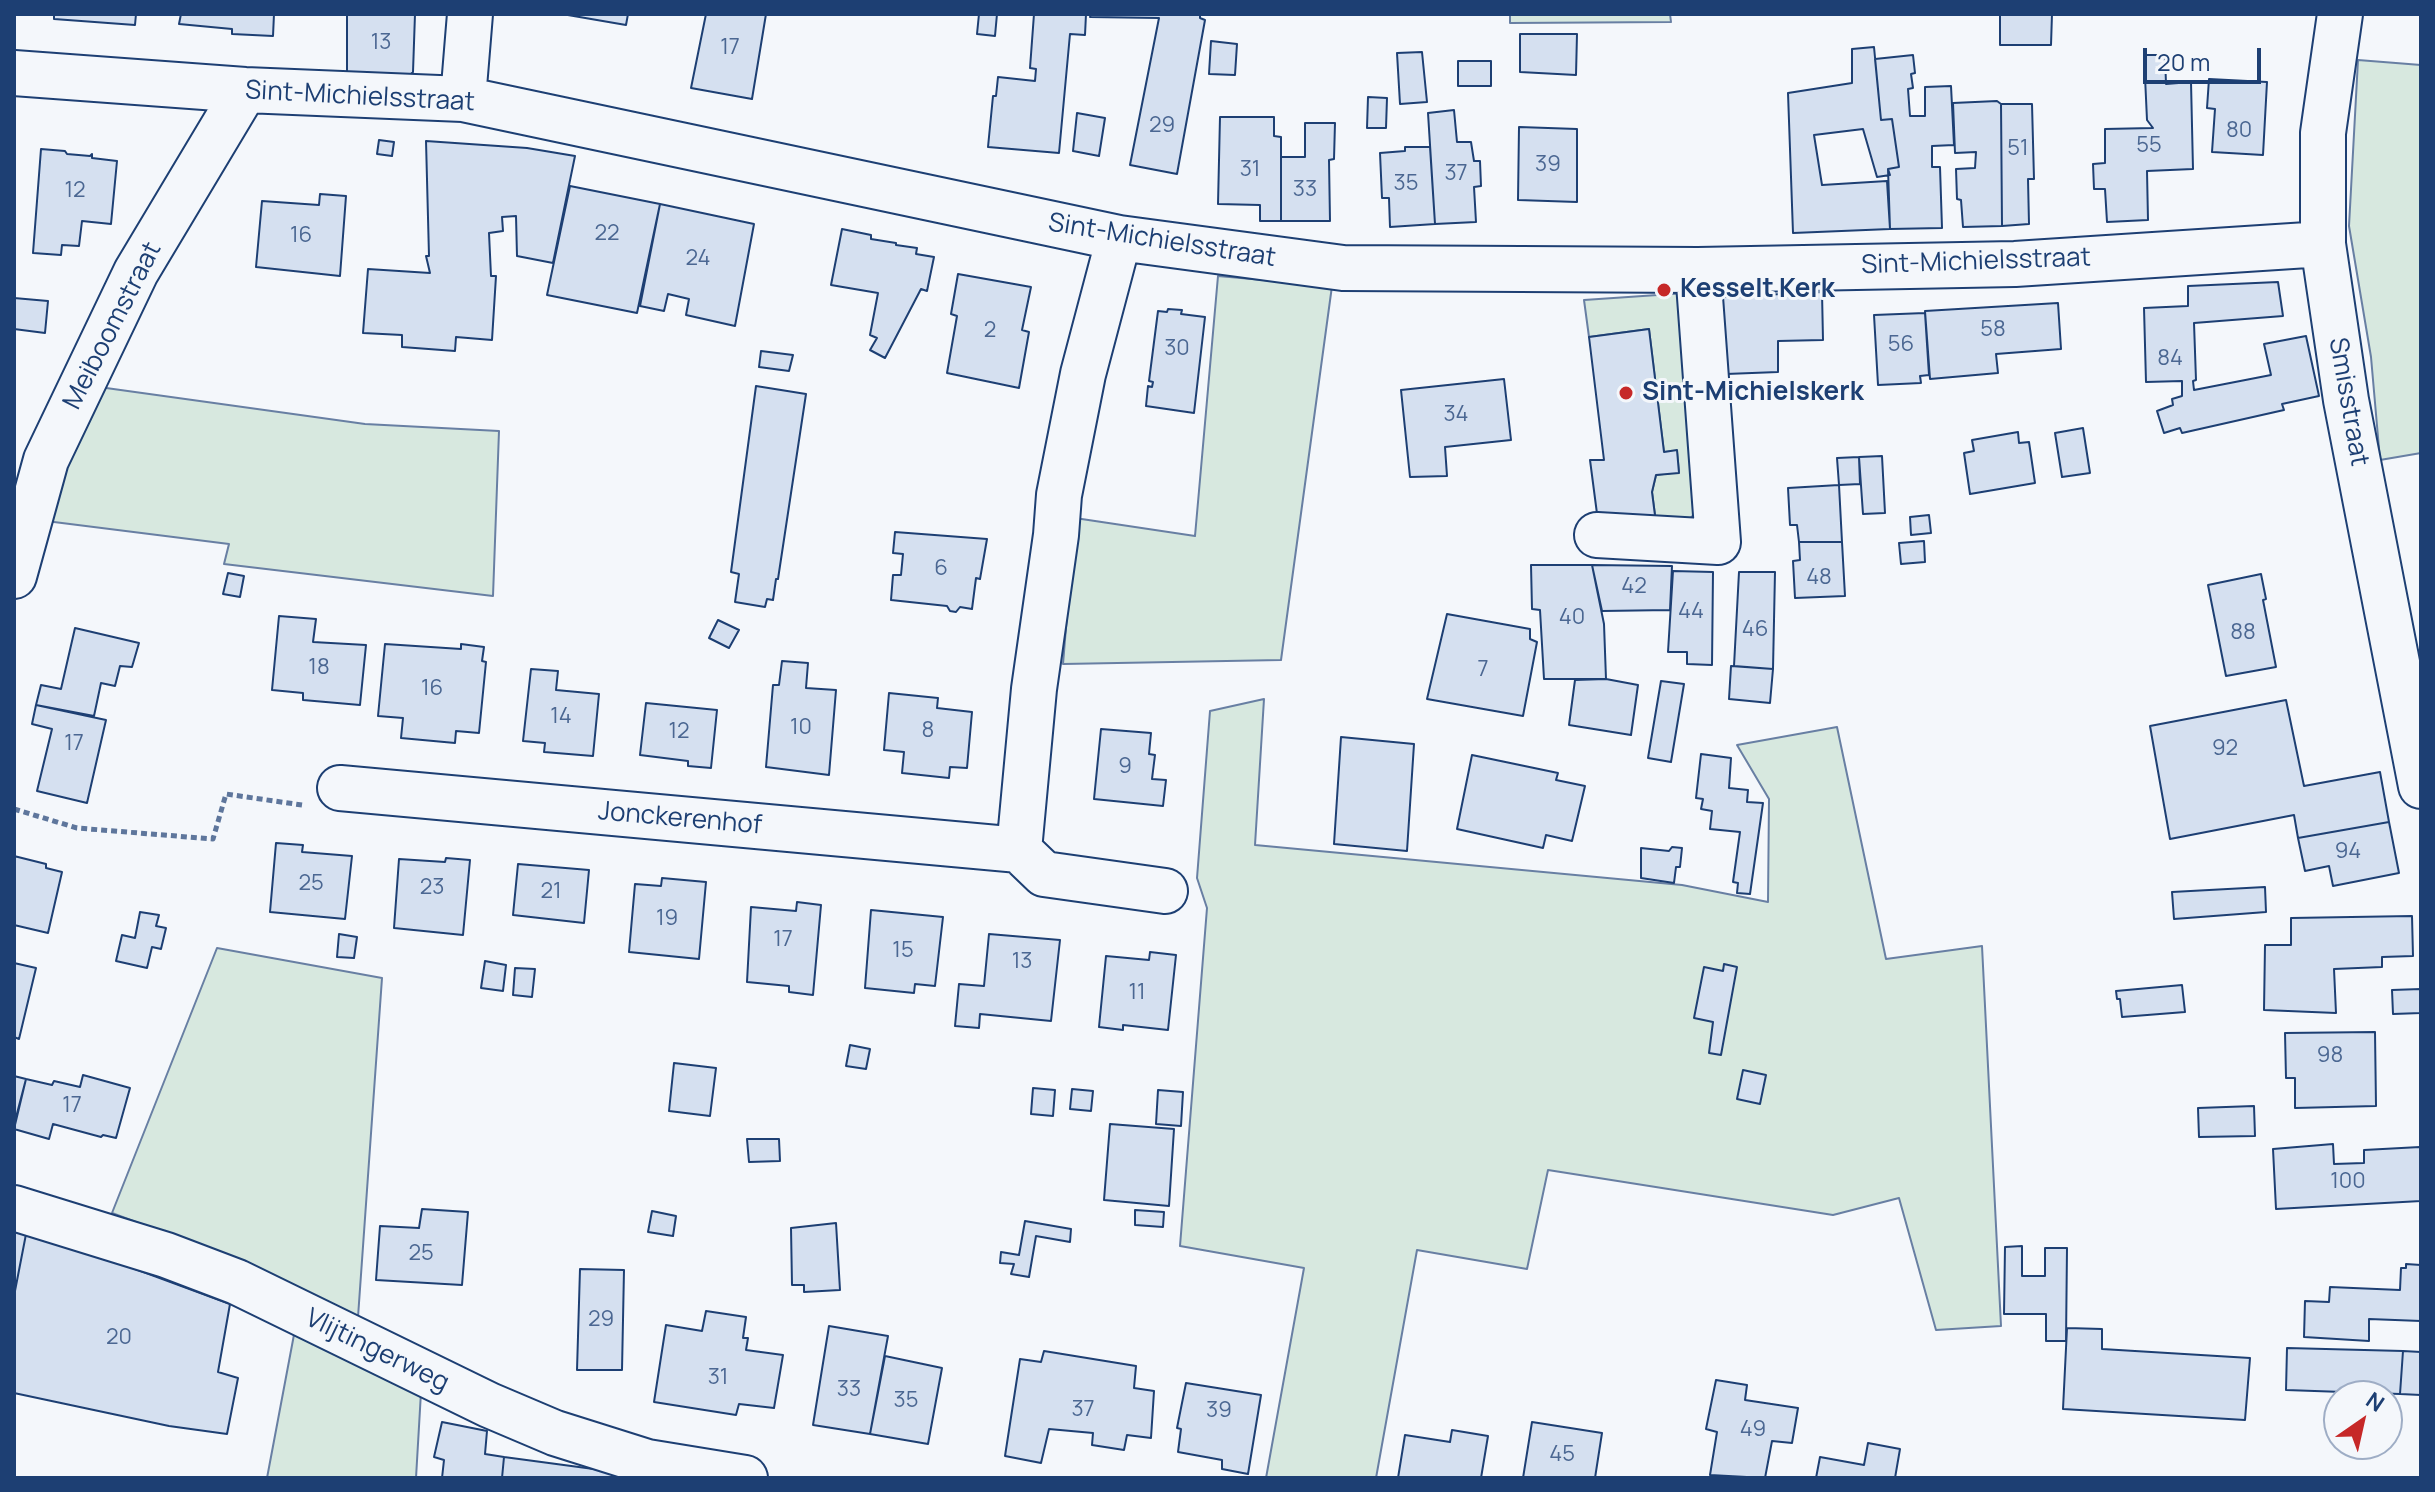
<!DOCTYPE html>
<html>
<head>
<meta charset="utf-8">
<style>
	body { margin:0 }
	#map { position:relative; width:2435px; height:1492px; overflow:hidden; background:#f4f7fb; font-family:Manrope,sans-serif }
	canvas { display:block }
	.frame { position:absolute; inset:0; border:16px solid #1d3f73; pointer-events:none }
	.north { position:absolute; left:2323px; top:1380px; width:80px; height:80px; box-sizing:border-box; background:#f4f7fb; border:2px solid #9eadc5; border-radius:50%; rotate:34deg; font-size:22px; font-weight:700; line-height:32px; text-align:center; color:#1d3f73 }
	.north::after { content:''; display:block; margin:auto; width:28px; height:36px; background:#c62828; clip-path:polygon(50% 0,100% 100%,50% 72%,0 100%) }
	.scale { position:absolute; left:2143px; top:48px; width:118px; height:36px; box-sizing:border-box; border:4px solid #1d3f73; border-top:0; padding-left:10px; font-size:24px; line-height:28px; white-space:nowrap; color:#1d3f73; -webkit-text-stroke:6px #f4f7fb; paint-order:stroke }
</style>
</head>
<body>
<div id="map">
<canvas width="2435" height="1492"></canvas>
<div class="frame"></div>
<div class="north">N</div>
<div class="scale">20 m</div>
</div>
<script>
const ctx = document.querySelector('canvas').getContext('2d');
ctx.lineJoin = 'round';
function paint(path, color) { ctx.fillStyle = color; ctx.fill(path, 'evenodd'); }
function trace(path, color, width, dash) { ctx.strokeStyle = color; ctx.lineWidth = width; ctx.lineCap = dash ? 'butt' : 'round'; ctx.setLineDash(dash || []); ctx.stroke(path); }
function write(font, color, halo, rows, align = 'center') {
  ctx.font = font + ' Manrope,sans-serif'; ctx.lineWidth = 6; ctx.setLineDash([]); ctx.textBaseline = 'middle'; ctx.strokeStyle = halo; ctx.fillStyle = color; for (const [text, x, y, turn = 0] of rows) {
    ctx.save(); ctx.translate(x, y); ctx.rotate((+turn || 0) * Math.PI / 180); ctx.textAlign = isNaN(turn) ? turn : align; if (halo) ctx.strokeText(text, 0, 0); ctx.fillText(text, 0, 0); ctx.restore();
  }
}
const green = new Path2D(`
	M1510,14H1670L1671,22L1510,23Z
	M2358,60L2421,65V453L2380,460L2371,357L2349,226Z
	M1218,276L1332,286L1281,660L1063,664L1075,518L1195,536Z
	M1687,293L1706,500L1690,519L1656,523L1652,492L1656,475L1679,472L1677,451L1664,452L1649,329L1589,337L1584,300Z
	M99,387L365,424L499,431L493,596L224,564L229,544L46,521Z
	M1264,699L1255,845L1682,885L1768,902L1769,799L1737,745L1837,727L1886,959L1982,946L2001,1326L1936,1330L1899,1198L1833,1215L1548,1170L1527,1269L1417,1250L1376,1478H1266L1304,1268L1180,1246L1207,908L1197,878L1210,711Z
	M217,948L382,978L358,1317L237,1260L112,1213Z
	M296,1324L421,1392L416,1478H267Z`);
const building = new Path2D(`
	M54,14H136L135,25L54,19Z
	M181,14H274L273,36L232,34V29L179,24Z
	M347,14H415L413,72L404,81L373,80L371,73L347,72Z
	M562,14H628L626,25Z
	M706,14H766L752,99L691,88Z
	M979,14H997L995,36L977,34Z
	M1034,14H1086L1085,35L1070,34L1059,153L988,147L993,96H996L998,77L1035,81L1036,69L1030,68Z
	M1091,14H1200V18L1205,20L1177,174L1130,165L1159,18L1090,17Z
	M2052,14L2051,45H2000V15Z
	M1520,34H1577L1576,75L1520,72Z
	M1211,41L1237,44L1235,75L1209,74Z
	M1874,47L1881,120L1892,119L1899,167L1888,169L1890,175L1877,177L1863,129L1814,135L1822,185L1887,181L1890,229L1793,233L1788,93L1852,83V49Z
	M1422,52L1427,102L1400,104L1397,53Z
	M1913,55L1915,73L1911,74L1913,88L1908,89L1910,116H1925V87L1951,86L1954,145L1932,146V167H1940L1942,228L1890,229L1888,169L1899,167L1892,119L1881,120L1875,59Z
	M2144,55H2165L2166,84L2191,82L2193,169L2147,171L2148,220L2107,222L2105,189H2094L2093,164L2105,163V129L2153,128L2147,120Z
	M1458,61H1491V86H1458Z
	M2209,79L2267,82L2263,155L2212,152L2215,109L2207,108Z
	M1368,97L1387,98L1386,128H1367Z
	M1997,101L2001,104L2002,226L1963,227L1961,200L1957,199L1956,169L1975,168L1976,152L1955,153L1953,103Z
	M2001,104H2032L2034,179H2028L2029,224L2002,226Z
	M1454,110L1457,142H1471L1474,161H1480L1481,186L1474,187L1476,222L1435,224L1428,113Z
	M1077,113L1105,118L1099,156L1073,151Z
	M1220,117H1274V136L1281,137V221H1260V205L1218,204Z
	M1305,123H1335L1334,159L1329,160L1330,221H1281V157H1305Z
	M1519,127L1577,129V202L1518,200Z
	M379,140L394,142L392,156L377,154Z
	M426,141L527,148L575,156L553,263L517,256L516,216L502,217L503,231L489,233L491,276H496L492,340L456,337L455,351L402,347V335L363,333L368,269L430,273L426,256H429Z
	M1405,147H1430L1435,224L1390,227L1389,198H1382L1380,153L1405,151Z
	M41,149L65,151L67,154L90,156L92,154V158L117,161L111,224L82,221L79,246L62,245L61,255L33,253Z
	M570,186L660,204L637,313L547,295Z
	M320,194L346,196L340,276L256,267L262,201L319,205Z
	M660,204L754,224L735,326L686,315L689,299L668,294L664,311L640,306Z
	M842,229L871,235V239L896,243V245L917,248L916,254L934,257L927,291L921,289L885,358L870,350L877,338L870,335L878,293L831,285Z
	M958,274L1031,287L1022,330L1029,332L1019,388L947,373L957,316L951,314Z
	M2278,282L2283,316L2194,323L2196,380L2193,381L2194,390L2271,375L2264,344L2306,336L2319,396L2282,404L2284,410L2182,433L2180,428L2164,433L2157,411L2173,405L2172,399L2182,396V381L2146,382L2144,308L2188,306V286Z
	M1822,292L1823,340L1778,341V372L1726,374L1722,297Z
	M14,298L48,301L45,333L14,329Z
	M2058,303L2061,349L1996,354L1998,373L1930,379L1925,311Z
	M1168,309L1182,310L1181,314L1205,317L1194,413L1146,406L1148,386L1152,387L1153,382L1149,381L1158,311L1167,312Z
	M1925,313L1929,375L1920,376L1921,383L1878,385L1874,315Z
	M1649,329L1664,452L1677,450L1679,473L1656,475L1652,492L1656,523L1599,529L1590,460H1604L1589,337Z
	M761,351L793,355L789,371L759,367Z
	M1504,379L1511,440L1445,447L1447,476L1410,477L1401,390Z
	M756,386L806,394L778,579H776L773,600L767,599L765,607L735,602L739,574L731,572Z
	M2083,428L2090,473L2062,477L2055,433Z
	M2018,432L2019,443L2029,442L2035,483L1970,494L1964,453L1974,451L1972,440Z
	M1882,456L1885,513L1863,514L1859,457Z
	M1859,457L1860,484L1839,485L1837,458Z
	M1839,485L1842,542H1799L1797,525H1790L1788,488Z
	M1929,515L1931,533L1911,535L1910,517Z
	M895,532L987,539L980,579L976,578L972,609L960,607L956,612L950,611L947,606L891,600L893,575H901L903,554L893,553Z
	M1924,541L1925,562L1901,564L1899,543Z
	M1799,542H1842L1845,596L1795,598L1793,561L1800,560Z
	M1531,565H1592L1604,624L1606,679H1544L1540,610L1532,609Z
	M1592,565L1672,566L1670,610L1602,611Z
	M1673,571L1713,572L1712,665L1687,664V652H1668Z
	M1739,572H1775L1773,669L1734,666Z
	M228,573L244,576L240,597L223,594Z
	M2261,574L2266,599L2263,600L2276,667L2226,676L2208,585Z
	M1447,614L1530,629V639L1537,642L1523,716L1427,699Z
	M279,616L316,619L313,642L366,645L360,705L303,700V693L272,690Z
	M718,620L739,630L729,648L709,638Z
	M75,628L139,643L132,667L120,666L115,686L101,683L94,716L36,705L41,685L61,689Z
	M385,644L461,649V644L484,647L482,661L486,662L479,733L456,731L455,743L401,738L403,718L378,716Z
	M782,661L808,663L806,688L836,690L829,775L766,767L773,685H779Z
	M1731,666L1773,669L1770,703L1729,699Z
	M531,669L558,671L556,690L599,694L593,756L544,752L545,743L523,741Z
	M1606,679L1638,685L1631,735L1569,725L1575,680Z
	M1661,681L1684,684L1671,762L1648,758Z
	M889,693L938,698L937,708L972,712L967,768L950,767L949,778L902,773L904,752L884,750Z
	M2286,700L2304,786L2380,772L2389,822L2298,838L2294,815L2170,839L2150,726Z
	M646,703L717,710L711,768L688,766V761L640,755Z
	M36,705L106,720L87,803L37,791L52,729L32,724Z
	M1101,729L1151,733L1149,754L1155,755L1152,779L1166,780L1163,806L1094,799Z
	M1341,737L1414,744L1407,851L1334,844Z
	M1701,754L1731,758L1729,788L1748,790L1747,802L1763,803L1750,894L1737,893L1738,883L1733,882L1740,832L1710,829L1712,811L1701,809L1703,799L1696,798Z
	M1472,755L1558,773L1556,780L1585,786L1572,841L1546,835L1543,848L1457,829Z
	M2389,822L2399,873L2333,886L2329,866L2305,871L2298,838Z
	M276,843L303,845L302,852L352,856L345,919L270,912Z
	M1672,847L1682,848L1680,867H1676L1674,883L1641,878V848L1669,851Z
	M14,856L46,864V868L62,872L48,933L14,925Z
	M446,858L470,860L463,935L394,928L399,859L445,862Z
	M518,864L589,870L584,923L513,915Z
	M662,878L706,882L699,959L629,952L635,884L661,886Z
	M2265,887L2266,912L2174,919L2172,892Z
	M797,902L821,905L813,995L789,992V986L747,982L751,907L796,911Z
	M871,910L943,917L935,986L915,984L914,993L865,988Z
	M140,912L159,915L156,926L166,928L161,949L152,947L147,968L116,961L122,935L135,938Z
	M2412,916L2413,956L2382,957V967L2334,969L2336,1013L2264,1010L2265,945H2291V918Z
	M339,934L357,937L354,958L337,957Z
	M989,934L1060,940L1051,1021L980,1014L979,1028L955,1026L959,984L984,986Z
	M1150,952L1176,955L1168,1030L1123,1025V1030L1099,1027L1106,956L1149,960Z
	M485,961L506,965L503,991L481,988Z
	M14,963L36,968L19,1039L14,1037Z
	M1724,964L1737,967L1721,1055L1709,1053L1713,1022L1694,1018L1704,967L1723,971Z
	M515,968L535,969L532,997L513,995Z
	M2182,985L2185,1012L2122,1017L2120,999H2117L2116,991Z
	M2421,989V1013L2393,1014L2392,990Z
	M2375,1032L2376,1106L2295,1108V1078H2286L2285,1033Z
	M850,1045L870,1049L866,1069L846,1066Z
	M674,1063L716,1068L710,1116L669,1111Z
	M1743,1070L1766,1075L1760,1104L1737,1099Z
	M83,1075L130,1088L116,1138L103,1135L101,1137L53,1124L49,1139L14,1129L26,1079L52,1085L54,1081L80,1087Z
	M14,1076L26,1079L14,1125Z
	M1033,1088L1055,1090L1053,1116L1031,1114Z
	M1072,1089L1093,1091L1091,1111L1070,1109Z
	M1158,1090L1183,1092L1181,1126L1156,1124Z
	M2254,1106L2255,1136L2199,1137L2198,1108Z
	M1110,1124L1174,1129L1169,1206L1104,1200Z
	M747,1139H779L780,1161L749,1162Z
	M2333,1144L2334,1164L2364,1163V1150L2420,1147L2421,1201L2276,1209L2273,1149Z
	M422,1209L468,1212L462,1285L376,1280L380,1226L419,1228Z
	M1135,1210L1164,1212L1163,1227L1135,1225Z
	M652,1211L676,1216L673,1236L648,1232Z
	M1025,1221L1071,1229L1070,1242L1036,1236L1029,1277L1011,1274L1014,1264L1000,1263L1001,1252L1019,1255Z
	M836,1223L840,1290L804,1292V1285H792L791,1228Z
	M14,1228L27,1229L14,1296Z
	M27,1229L230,1304L218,1372L238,1378L227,1434L169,1426L14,1393V1296Z
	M2022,1246V1276H2045V1248H2067L2066,1341H2046V1314H2004L2005,1247Z
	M2406,1264L2421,1265V1321L2369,1319V1341L2304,1337L2305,1301L2329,1302L2330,1287L2400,1290L2401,1268H2406Z
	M580,1269L624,1270L622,1370H577Z
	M706,1311L746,1317L743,1338H748L746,1350L783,1355L774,1408L739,1404L736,1415L654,1402L666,1325L702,1331Z
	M829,1326L888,1336L870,1434L813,1425Z
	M2067,1328L2102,1329V1349L2250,1358L2245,1420L2063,1409Z
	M2287,1348L2403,1351L2400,1394L2286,1390Z
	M1044,1351L1136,1366L1134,1388L1154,1391L1151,1438L1127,1435L1124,1450L1092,1445L1093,1433L1049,1429L1041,1463L1005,1456L1020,1359L1041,1362Z
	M2403,1351L2421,1352V1395L2400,1394Z
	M885,1356L942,1368L928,1444L870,1434Z
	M1716,1380L1747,1385L1745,1400L1798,1408L1792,1443L1772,1441L1765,1478L1710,1475L1717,1432L1706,1429Z
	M1186,1383L1261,1395L1248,1474L1222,1469V1460L1178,1452L1181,1429L1177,1428Z
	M442,1422L487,1431L485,1454L504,1457L502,1478H442L444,1460L434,1457Z
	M1532,1422L1602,1433L1595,1478H1523Z
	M1452,1430L1488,1436L1481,1478H1398L1405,1435L1450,1442Z
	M1868,1443L1900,1449L1895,1478H1816L1820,1457L1864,1465Z
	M504,1457L646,1476V1478H502Z`);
const path = new Path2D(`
	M14,809L77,828L213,839L226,794L302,805`);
const minor = new Path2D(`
	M2340,14L2323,133V244L2346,400L2421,786
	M14,73L245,90L463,99L1119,238L1343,268L1698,270L2015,264L2323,244
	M463,99L470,14
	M1597,535L1718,542L1698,270
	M14,576L46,460L136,272L245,90
	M340,788L1019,850L1034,689L1056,535L1059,495L1083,374L1119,238
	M1019,850L1044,874L1165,891
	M14,1208L166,1255L237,1282L489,1405L555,1433L647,1462L745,1478`);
const markers = [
	[1664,290,8,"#c62828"],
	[1626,393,8,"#c62828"]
];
const numberNames = [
	["13",381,43],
	["17",730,48],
	["29",1162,126],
	["80",2239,131],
	["55",2149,146],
	["51",2018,149],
	["39",1548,165],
	["31",1250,170],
	["37",1456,174],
	["35",1406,184],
	["33",1305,190],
	["12",75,191],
	["22",607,234],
	["16",301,236],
	["24",698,259],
	["58",1993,330],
	["2",990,331],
	["56",1901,345],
	["30",1177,349],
	["84",2170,359],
	["34",1456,415],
	["6",941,569],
	["48",1819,578],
	["42",1634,587],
	["44",1691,612],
	["40",1572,618],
	["46",1755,630],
	["88",2243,633],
	["18",319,668],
	["7",1483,670],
	["16",432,689],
	["14",561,717],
	["10",801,728],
	["8",928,731],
	["12",679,732],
	["17",74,744],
	["92",2225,749],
	["9",1125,767],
	["94",2348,852],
	["25",311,884],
	["23",432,888],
	["21",551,892],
	["19",667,919],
	["17",783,940],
	["15",903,951],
	["13",1022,962],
	["11",1137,993],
	["98",2330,1056],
	["17",72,1106],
	["100",2348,1182],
	["25",421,1254],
	["29",601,1320],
	["20",119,1338],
	["31",718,1378],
	["33",849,1390],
	["35",906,1401],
	["37",1083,1410],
	["39",1219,1411],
	["49",1753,1430],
	["45",1562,1455]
];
const streetNames = [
	["Sint-Michielsstraat",360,97,3],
	["Sint-Michielsstraat",1162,241,9],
	["Sint-Michielsstraat",1976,262,-2],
	["Meiboomstraat",113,326,-63],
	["Smisstraat",2348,402,80],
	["Jonckerenhof",680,819,5],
	["Vlijtingerweg",377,1351,26]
];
const poiNames = [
	["Kesselt Kerk",1680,290],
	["Sint-Michielskerk",1642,393]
];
paint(green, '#d7e8df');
trace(green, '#687fa3', 2);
paint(building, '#d5e0f0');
trace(building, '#1d3f73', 2);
trace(minor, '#1d3f73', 48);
trace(path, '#5e769c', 5, [6, 4]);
trace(minor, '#f4f7fb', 44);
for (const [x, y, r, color] of markers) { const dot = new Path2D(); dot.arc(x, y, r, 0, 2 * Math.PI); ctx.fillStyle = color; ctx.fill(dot); trace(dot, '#f4f7fb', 3); }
write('22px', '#4b6792', null, numberNames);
write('26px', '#1d3f73', '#f4f7fb', streetNames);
write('bold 26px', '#1d3f73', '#f4f7fb', poiNames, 'left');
</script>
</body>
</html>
